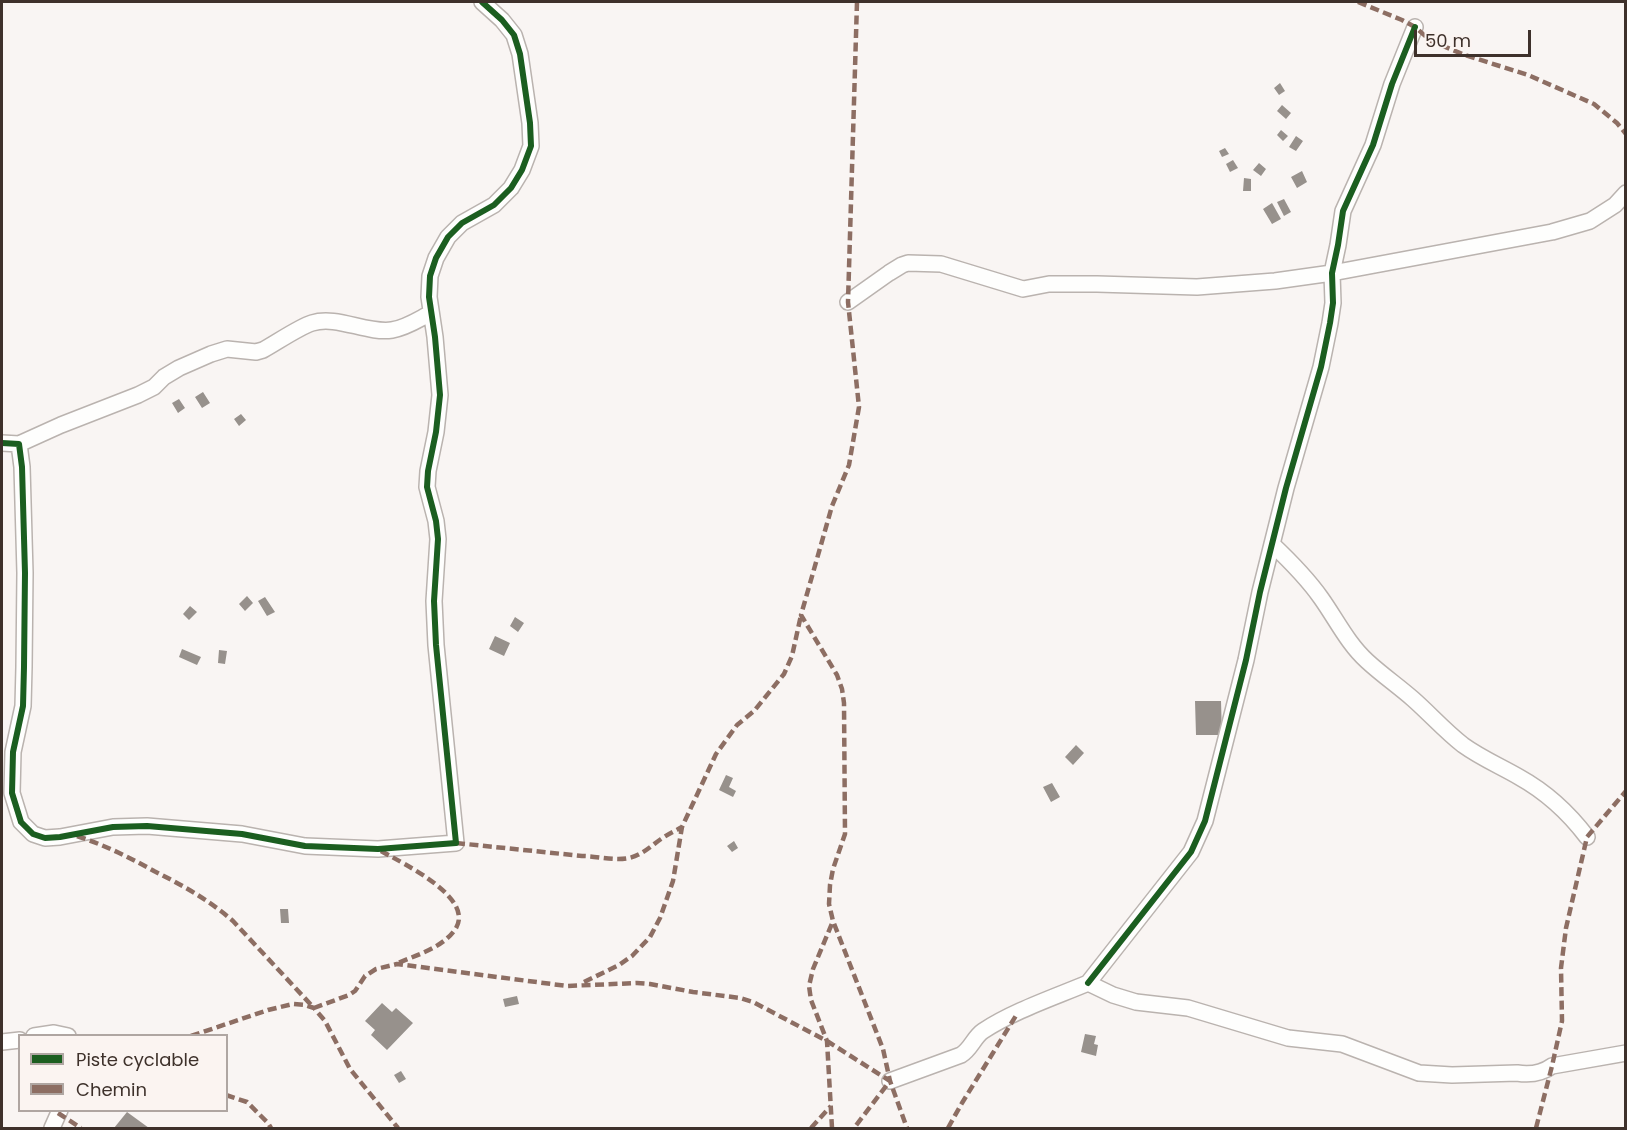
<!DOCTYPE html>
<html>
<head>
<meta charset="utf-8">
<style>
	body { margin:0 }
	#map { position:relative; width:1627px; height:1130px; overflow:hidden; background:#f9f5f3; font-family:Poppins,sans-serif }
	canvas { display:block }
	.frame { position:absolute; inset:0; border:3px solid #3e312b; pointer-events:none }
	.legend { position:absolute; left:18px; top:1034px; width:210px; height:78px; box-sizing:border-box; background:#fbf4f1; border:2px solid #afa6a2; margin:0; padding:8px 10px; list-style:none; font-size:18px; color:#3e312b }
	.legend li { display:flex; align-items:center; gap:12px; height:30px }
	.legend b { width:30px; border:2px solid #afa6a2 }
	.scale { position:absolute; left:1414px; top:30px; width:117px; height:27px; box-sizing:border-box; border:3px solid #3e312b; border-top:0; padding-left:8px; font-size:18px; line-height:21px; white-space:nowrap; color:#3e312b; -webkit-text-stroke:4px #fbf4f1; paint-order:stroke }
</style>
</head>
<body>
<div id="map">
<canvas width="1627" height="1130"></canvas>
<div class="frame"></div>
<ul class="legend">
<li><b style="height:8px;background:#1b5e20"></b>Piste cyclable</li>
<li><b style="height:8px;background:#8d6e63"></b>Chemin</li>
</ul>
<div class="scale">50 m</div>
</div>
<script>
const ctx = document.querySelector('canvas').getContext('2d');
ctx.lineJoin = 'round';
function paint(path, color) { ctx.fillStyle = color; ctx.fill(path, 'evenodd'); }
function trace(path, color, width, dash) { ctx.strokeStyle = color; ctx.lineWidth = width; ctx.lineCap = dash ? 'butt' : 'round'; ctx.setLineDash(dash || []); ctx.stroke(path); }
const building = new Path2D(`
	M1280,83L1285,91L1279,95L1274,88Z
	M1282,105L1291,113L1286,119L1277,111Z
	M1281,130L1288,136L1283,141L1277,135Z
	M1296,136L1303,141L1296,151L1289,147Z
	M1225,148L1229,154L1222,157L1219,151Z
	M1233,160L1238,168L1230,172L1226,164Z
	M1259,163L1266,169L1261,176L1253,170Z
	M1302,171L1307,182L1297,188L1291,177Z
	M1244,178L1251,179V191H1243Z
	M1284,199L1291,212L1284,216L1277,202Z
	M1272,203L1281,219L1272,224L1263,209Z
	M203,392L210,403L202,408L195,397Z
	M179,399L185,408L178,413L172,403Z
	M241,414L246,420L239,426L234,419Z
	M247,596L253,603L245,611L239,604Z
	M265,597L275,612L267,616L258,601Z
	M190,606L197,612L189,620L183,614Z
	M515,617L524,623L518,632L510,626Z
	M495,636L510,643L504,656L489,649Z
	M182,649L201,657L197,665L179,657Z
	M219,650L227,651L225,664L218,663Z
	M1195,701H1221L1222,735H1196Z
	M1076,745L1084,753L1073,765L1065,757Z
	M726,775L733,778L729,787L736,791L733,797L719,790Z
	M1052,783L1060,797L1051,802L1043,787Z
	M734,841L738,848L732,852L727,846Z
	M280,909H288L289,923H281Z
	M517,996L519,1004L505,1007L503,999Z
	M382,1003L392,1012L396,1008L413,1023L387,1050L371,1035L375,1030L365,1021Z
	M1085,1034L1096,1036L1094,1044L1098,1045L1096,1056L1081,1052Z
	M401,1071L406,1079L399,1083L394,1075Z
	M127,1112L149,1128H114Z`);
const street = new Path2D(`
	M848,302L889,273L902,265L908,263L941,264L1023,289L1049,284H1097L1197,287L1275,281L1332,273L1552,232L1590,221L1615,205L1626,193
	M2,443L19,444L22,467L25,573L24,667L23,706L13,752L12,793L21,822L33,834L45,838L60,837L113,827L147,826L242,834L305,846L378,849L456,843L436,645L434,601L438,539L436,521L427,487L428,471L436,432L440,395L435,337L429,297L430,276L436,258L448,237L462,223L494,205L511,188L522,170L531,146L530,123L520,54L514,35L502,20L482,2
	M19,444L61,425L138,395L154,387L164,377L179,368L211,354L227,349L256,352L263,350C276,343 299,327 312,323C337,315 367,334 392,330C406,328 419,319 431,313
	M1272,544C1290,561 1307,578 1321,598C1336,619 1348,644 1367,661C1381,674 1398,686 1413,699C1430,714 1445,731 1463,745C1481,758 1500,766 1519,777C1546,792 1568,812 1587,837
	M1088,983L1191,852L1205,821L1246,660L1260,592L1286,488L1321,367L1330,323L1333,303L1332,273L1338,245L1343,211L1373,145L1392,84L1415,27
	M34,1036L54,1033L68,1036
	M2,1042L20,1040
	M890,1081L961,1055C971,1049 974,1037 983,1031C1013,1011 1055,997 1088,983L1113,995L1136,1002L1188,1008L1288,1038L1342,1044L1419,1073L1452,1075L1517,1073C1530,1075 1541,1074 1552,1066L1626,1053
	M52,1128L60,1110`);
const quiet = new Path2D(`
	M857,2L848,302L859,407L849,465L832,506L801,615L837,675L842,689L844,703L845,834L833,869L830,885L829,904L833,921L883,1049L890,1081L907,1128
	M1358,2L1402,20L1415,27L1431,41L1465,55L1528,75L1594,104L1617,123L1626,134
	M77,836C104,845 129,857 154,871C182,885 209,900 233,921L314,1008L349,995L355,991L365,976L376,969L397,964L567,986L637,983L650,984L693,992L740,998L753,1002L827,1041L890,1081L854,1128
	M456,843L582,856C597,856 614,861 629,858C642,855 651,846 661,839C668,834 675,831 682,827
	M381,851C402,863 479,899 454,931C441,948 417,955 398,963
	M584,982L619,965L632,956L650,937L660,918L673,881L682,827L716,754L737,725L754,711L784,674L792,656L801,615
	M191,1036L268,1010L293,1004L305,1005L314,1008L325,1021L350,1069L398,1128
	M226,1095L247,1102L268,1123L271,1128
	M58,1113L81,1128
	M811,1128L831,1106
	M832,1128L827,1041L811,1000L809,986L813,969L833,921
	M948,1128L962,1103L1017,1014
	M1536,1128L1552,1066L1562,1021L1561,968L1566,928L1587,837L1626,791`);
const cycleway = new Path2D(`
	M2,443L19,444L22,467L25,573L24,667L23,706L13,752L12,793L21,822L33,834L45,838L60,837L113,827L147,826L242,834L305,846L378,849L456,843L436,645L434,601L438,539L436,521L427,487L428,471L436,432L440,395L435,337L429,297L430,276L436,258L448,237L462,223L494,205L511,188L522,170L531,146L530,123L520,54L514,35L502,20L482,2
	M1088,983L1191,852L1205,821L1246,660L1260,592L1286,488L1321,367L1330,323L1333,303L1332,273L1338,245L1343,211L1373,145L1392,84L1415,27`);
paint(building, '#97918c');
trace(street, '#bab3af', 18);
trace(street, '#fefefd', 15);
trace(quiet, '#8d6e63', 4.5, [9, 4.5]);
trace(cycleway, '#1b5e20', 6);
</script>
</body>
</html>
